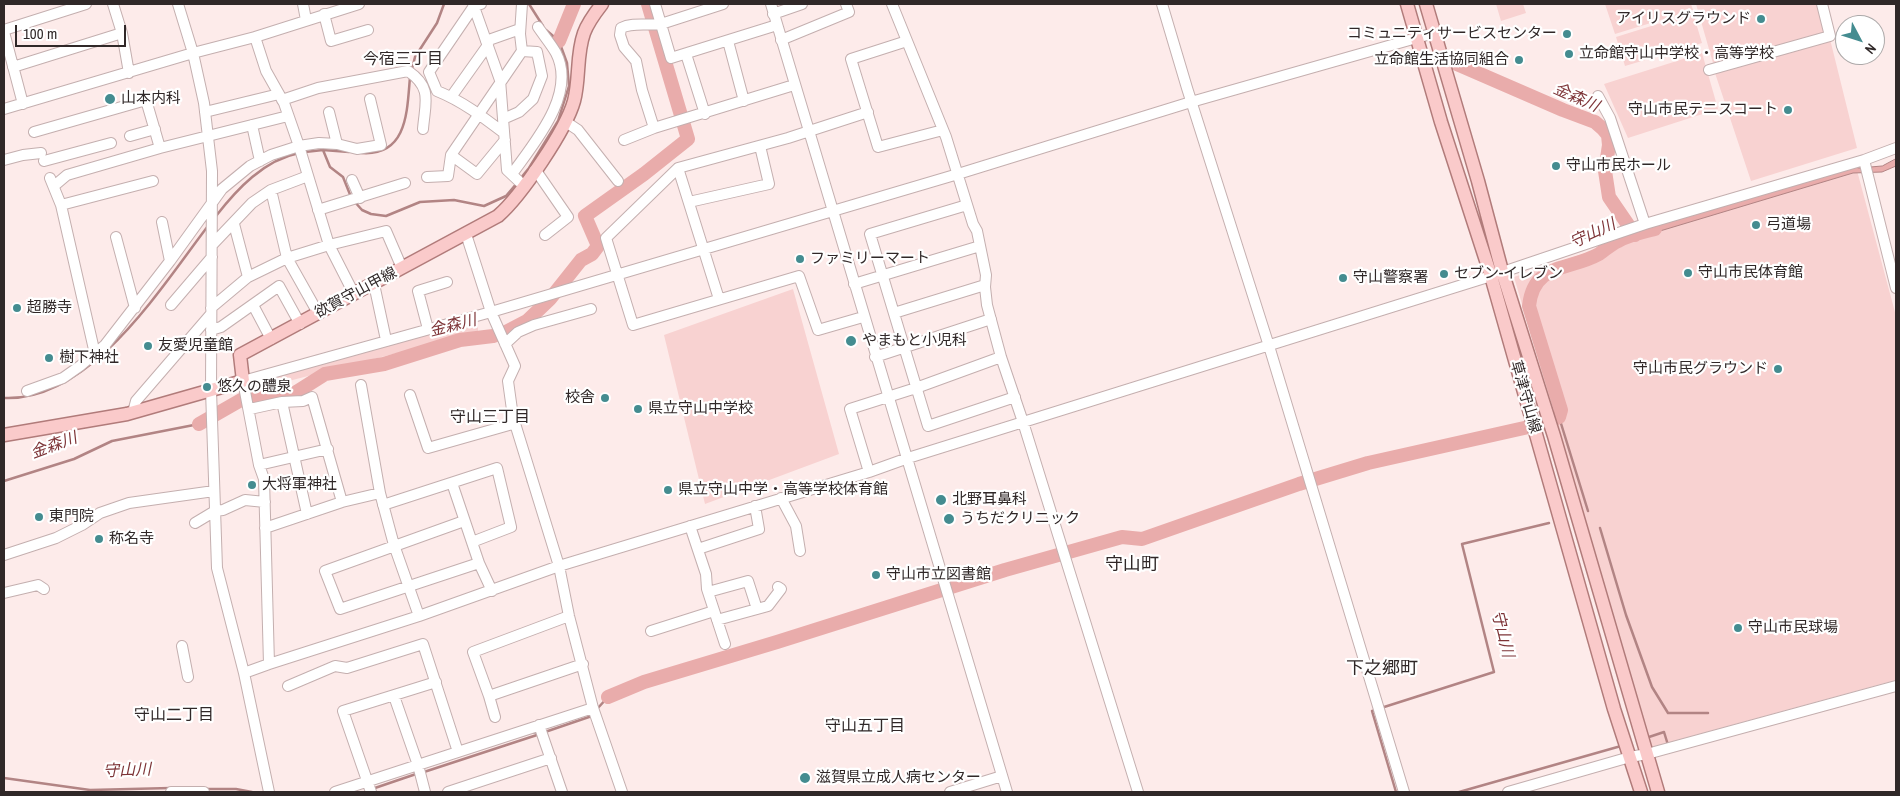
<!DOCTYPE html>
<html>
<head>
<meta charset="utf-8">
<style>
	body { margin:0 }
	#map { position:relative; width:1900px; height:796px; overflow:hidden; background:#fdebea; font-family:"Archivo Narrow",sans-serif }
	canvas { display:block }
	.frame { position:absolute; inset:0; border:5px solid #302828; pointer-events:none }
	.north { position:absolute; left:1835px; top:15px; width:50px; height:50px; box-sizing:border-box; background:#fff; border:1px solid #aca9a9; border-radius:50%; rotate:130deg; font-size:14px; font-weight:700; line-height:20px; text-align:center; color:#302828 }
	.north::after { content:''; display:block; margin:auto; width:18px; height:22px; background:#448c90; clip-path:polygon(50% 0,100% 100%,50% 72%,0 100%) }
	.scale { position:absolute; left:15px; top:25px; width:111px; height:22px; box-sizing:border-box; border:2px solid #302828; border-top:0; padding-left:6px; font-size:15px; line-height:18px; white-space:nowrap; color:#302828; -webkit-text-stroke:4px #fff; paint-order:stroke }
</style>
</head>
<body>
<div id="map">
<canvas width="1900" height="796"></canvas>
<div class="frame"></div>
<div class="north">N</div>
<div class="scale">100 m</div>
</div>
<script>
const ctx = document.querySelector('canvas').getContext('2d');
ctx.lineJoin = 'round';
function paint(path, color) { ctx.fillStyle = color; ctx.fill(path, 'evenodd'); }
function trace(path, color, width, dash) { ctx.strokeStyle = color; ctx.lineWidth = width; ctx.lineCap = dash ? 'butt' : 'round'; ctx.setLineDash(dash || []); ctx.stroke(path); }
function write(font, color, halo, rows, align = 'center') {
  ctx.font = font + ' "Archivo Narrow","Noto Sans JP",sans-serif'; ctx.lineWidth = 4.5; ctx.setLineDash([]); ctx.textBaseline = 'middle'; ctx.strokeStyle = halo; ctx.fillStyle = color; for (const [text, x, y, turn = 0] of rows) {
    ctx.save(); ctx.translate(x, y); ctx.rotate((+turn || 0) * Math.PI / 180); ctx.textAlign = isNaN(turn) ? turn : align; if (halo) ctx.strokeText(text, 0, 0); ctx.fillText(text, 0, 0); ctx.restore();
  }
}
const green = new Path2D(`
	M1496,4H1523L1526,13L1501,21Z
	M1605,4H1691L1693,10L1615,34Z
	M1696,4H1818L1825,34L1713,63Z
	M1693,13L1702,43L1625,66L1616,37Z
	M1830,39L1857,148L1751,181L1715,73Z
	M1702,53L1718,109L1628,138L1604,84Z
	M1855,163L1896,316V680L1652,747L1514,277Z
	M793,289L839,454L705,504L664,335Z
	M478,321V332L254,390L257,382Z`);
const water = new Path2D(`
	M1896,159V166L1882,172L1853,173L1640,237L1636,231L1851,166L1859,168L1882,166Z`);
const stream = new Path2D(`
	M529,4L543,26
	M412,69L415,57L437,23L444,4
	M323,150L330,167L343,177L351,197
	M305,152L323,150L349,152
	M362,153C408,156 407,110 410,77
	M520,179L529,168L558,121L569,86L567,63L559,41L546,30
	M354,201L362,210L371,214L386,216L420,202L454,200L484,206L506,196L517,183
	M216,216C237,189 264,160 299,153
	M4,398C91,402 161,287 208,226
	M1559,417L1588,511
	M4,481L74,459L112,441L199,424
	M1600,528L1626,615L1652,687L1668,713H1708
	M1381,708L1494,672L1462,544L1549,523
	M597,709L608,697
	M1376,710L1372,711L1396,792
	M545,732L589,717L591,715
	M1646,738L1664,732L1668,745
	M424,772L540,734
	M4,778L90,790L171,788
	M204,789H236L252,792
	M372,789L419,773
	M1459,792L1621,746`);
const river = new Path2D(`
	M559,41L574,4
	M1457,64L1563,110L1595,122L1603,129L1608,135L1609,145L1605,171L1609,197L1635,235
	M199,424L241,400L269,392L295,393L325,374L384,364L460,340L493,336L506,332L527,321L550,299L581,260L592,254L598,246L585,216L644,174L688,139L648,4
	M608,697L644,682L777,642L1005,570L1122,537L1142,539L1299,484L1368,463L1542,424L1559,417L1561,410L1529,306C1534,262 1569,271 1599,254C1605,250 1611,244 1618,241C1629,235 1643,232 1655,229`);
const minor = new Path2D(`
	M113,4L122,33L129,73
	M178,4L193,53L204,103L212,171L211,390L217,568L244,673L269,792
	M303,4L306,20
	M473,4L500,80L507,170L524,186
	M481,4L474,6L429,72L437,91C462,101 483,117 504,133
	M655,4L671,58L777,25
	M771,4L1007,792
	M892,4L946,137L973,224L977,231L986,275L985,287L987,305L1001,357L1023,422L1138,792
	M1162,4L1187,88L1269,346L1404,792
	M324,14L331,41L368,30
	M773,14L802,4
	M4,30L86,4
	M4,32L23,104
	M255,37L266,71L284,103L299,146L329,245L354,294
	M781,40L849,12L846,4
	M486,41L520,29
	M728,41L744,101
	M907,41L851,59L878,147L943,130
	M686,54L705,114
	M13,67L122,33
	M1709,70L1830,36L1822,4
	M1598,96L1610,118L1645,224
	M451,97L488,45
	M282,100L318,88L408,71C433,88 425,103 423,129
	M4,109L193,53L255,37L359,4
	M205,112L279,94
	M329,112L337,144
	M503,119L519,112L533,99L542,76L537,52L522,51
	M566,122L578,130L618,181
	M252,125L260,161
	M654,128L642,90L636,61L624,47L620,35L621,28C633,22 648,26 661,24L723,4
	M34,132L146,100L160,148
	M130,136L155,129
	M624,140L654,128L794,85
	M451,155L477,174L505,140
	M4,160L23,155L41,153
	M1864,160L1896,288
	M44,161L111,143
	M678,168L719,299
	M534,171L539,175L568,217L545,235
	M512,174C534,143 577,94 556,53C551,44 544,36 538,27
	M427,177L448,176L451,155L522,51L520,34L522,4
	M50,178L61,205L95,354
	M352,180L360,198
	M54,186L67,175L160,148L288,116
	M271,190L287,258L318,313
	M689,202L769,184L760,146
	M61,205L153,181
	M967,205L870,234L928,426L1015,397
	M318,210L405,183
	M162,222L170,261
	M234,224L248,277
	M466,234L491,312L515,366L508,381L513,417L559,566L569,616L593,708L622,792
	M116,237L135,308
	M212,245L252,203L271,190L308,176
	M374,284L386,340
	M854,284L980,246
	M171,305L212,257
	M253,305L271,339
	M211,308L248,277L287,258L329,245L386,231L402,268
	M894,313L985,285
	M863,317L818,330L799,276L633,325L606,238L678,168L788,138L868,112
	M428,329L418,291L447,282
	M211,330L221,327L279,286L300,324
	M505,344L518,332L534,325L591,309
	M875,357L991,319
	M361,385L380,493L394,545L419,616
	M27,391L63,378L80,366L105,345L170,261L222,189L250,166L271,155L299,146L319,143L337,144L357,149L381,145L370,99
	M410,395L428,448L509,425L513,417
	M282,402L307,514
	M250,409L282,402L303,401L312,397L342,502
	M133,412L136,401L211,314
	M259,465L328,449
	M869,472L850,409L916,388L1001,357
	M452,483L479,563L492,591
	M781,498L796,526L800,551
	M383,505L497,468L511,527L472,542
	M464,521L325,571L340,609L479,563
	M195,523L215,511L223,510L245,500L265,502
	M690,526L706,574L707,589L725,644
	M265,528L342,502L380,493
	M698,549L759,529L755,506
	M4,555L56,538L82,525L100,513L129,503L214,491
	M708,592L748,581L757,609
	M4,593L38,585L44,589
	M717,620L768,606L781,589L778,587
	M651,631L714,611
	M182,646L188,677
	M269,664L264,479L259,465L243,381L491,312L958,174L1191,102L1434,33
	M244,673L269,664L419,616L559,566L869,472L908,458L1491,276L1645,224L1864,160L1896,148
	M288,686L335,666L347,668L423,644L458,752
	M394,696L418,765L425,792
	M489,696L583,664
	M495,717L489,696L473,652L569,616
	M539,725L562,792
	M171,792H204
	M335,792L593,708
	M371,792L343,711L436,682
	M448,792L551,758
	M950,792L1002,776
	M1508,792L1630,757L1647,754L1896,686`);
const major = new Path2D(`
	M1407,4L1441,122L1491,276L1614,709L1641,792
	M1426,4L1478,181L1502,271L1554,436L1658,792
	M4,435L127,414L243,381L240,355L498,216C521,196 566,130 574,101C580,79 576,55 584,33C588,22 595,13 602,4`);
const markers = [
	[1761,19,5,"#448c90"],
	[1567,34,5,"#448c90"],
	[1569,54,5,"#448c90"],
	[1519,60,5,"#448c90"],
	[110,99,6,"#448c90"],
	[1788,110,5,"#448c90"],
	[1556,166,5,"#448c90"],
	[1756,225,5,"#448c90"],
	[800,259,5,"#448c90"],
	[1688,273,5,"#448c90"],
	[1444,274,5,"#448c90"],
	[1343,278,5,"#448c90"],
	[17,308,5,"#448c90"],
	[851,341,6,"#448c90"],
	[148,346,5,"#448c90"],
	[49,358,5,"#448c90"],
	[1778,369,5,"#448c90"],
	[207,387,5,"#448c90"],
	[605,398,5,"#448c90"],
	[638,409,5,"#448c90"],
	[252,485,5,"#448c90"],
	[668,490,5,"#448c90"],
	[941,500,6,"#448c90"],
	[39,517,5,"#448c90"],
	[949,519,6,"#448c90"],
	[99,539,5,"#448c90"],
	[876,575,5,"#448c90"],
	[1738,628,5,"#448c90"],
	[805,778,6,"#448c90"]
];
const poiNames = [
	["アイリスグラウンド",1751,19,"right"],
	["コミュニティサービスセンター",1557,34,"right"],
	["立命館守山中学校・高等学校",1579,54],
	["立命館生活協同組合",1509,60,"right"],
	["山本内科",121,99],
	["守山市民テニスコート",1778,110,"right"],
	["守山市民ホール",1566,166],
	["弓道場",1766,225],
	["ファミリーマート",810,259],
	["守山市民体育館",1698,273],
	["セブン-イレブン",1454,274],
	["守山警察署",1353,278],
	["超勝寺",27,308],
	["やまもと小児科",862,341],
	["友愛児童館",158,346],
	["樹下神社",59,358],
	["守山市民グラウンド",1768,369,"right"],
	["悠久の醴泉",217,387],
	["校舎",595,398,"right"],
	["県立守山中学校",648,409],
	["大将軍神社",262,485],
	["県立守山中学・高等学校体育館",678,490],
	["北野耳鼻科",952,500],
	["東門院",49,517],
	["うちだクリニック",960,519],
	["称名寺",109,539],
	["守山市立図書館",886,575],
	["守山市民球場",1748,628],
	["滋賀県立成人病センター",816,778]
];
const streetNames = [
	["欲賀守山甲線",356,293,-28],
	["草津守山線",1525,397,74]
];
const neighbourhoodNames = [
	["今宿三丁目",403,60],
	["守山三丁目",490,418],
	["守山二丁目",174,716],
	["守山五丁目",865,727]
];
const waterNames = [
	["金森川",1576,98,24],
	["守山川",1593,234,-25],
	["金森川",453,326,-14],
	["金森川",54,446,-20],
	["守山川",1502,634,76],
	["守山川",127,771,-2]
];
const quarterNames = [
	["守山町",1132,565],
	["下之郷町",1382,669]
];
paint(green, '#f8d2d1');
paint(water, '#e9acab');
trace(water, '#b28484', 1);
trace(stream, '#b28484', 2.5);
trace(river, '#e9acab', 14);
trace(minor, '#c4afaf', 12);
trace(major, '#b17b7a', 15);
trace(minor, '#fff', 10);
trace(major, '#facaca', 12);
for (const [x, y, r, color] of markers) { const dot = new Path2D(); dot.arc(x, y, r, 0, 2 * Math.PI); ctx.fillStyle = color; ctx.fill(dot); trace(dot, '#fff', 2); }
write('15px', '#302828', '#fff', poiNames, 'left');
write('15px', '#302828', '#fff', streetNames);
write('16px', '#302828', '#fff', neighbourhoodNames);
write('italic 16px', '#7e3538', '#fff', waterNames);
write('18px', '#302828', '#fff', quarterNames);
</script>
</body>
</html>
